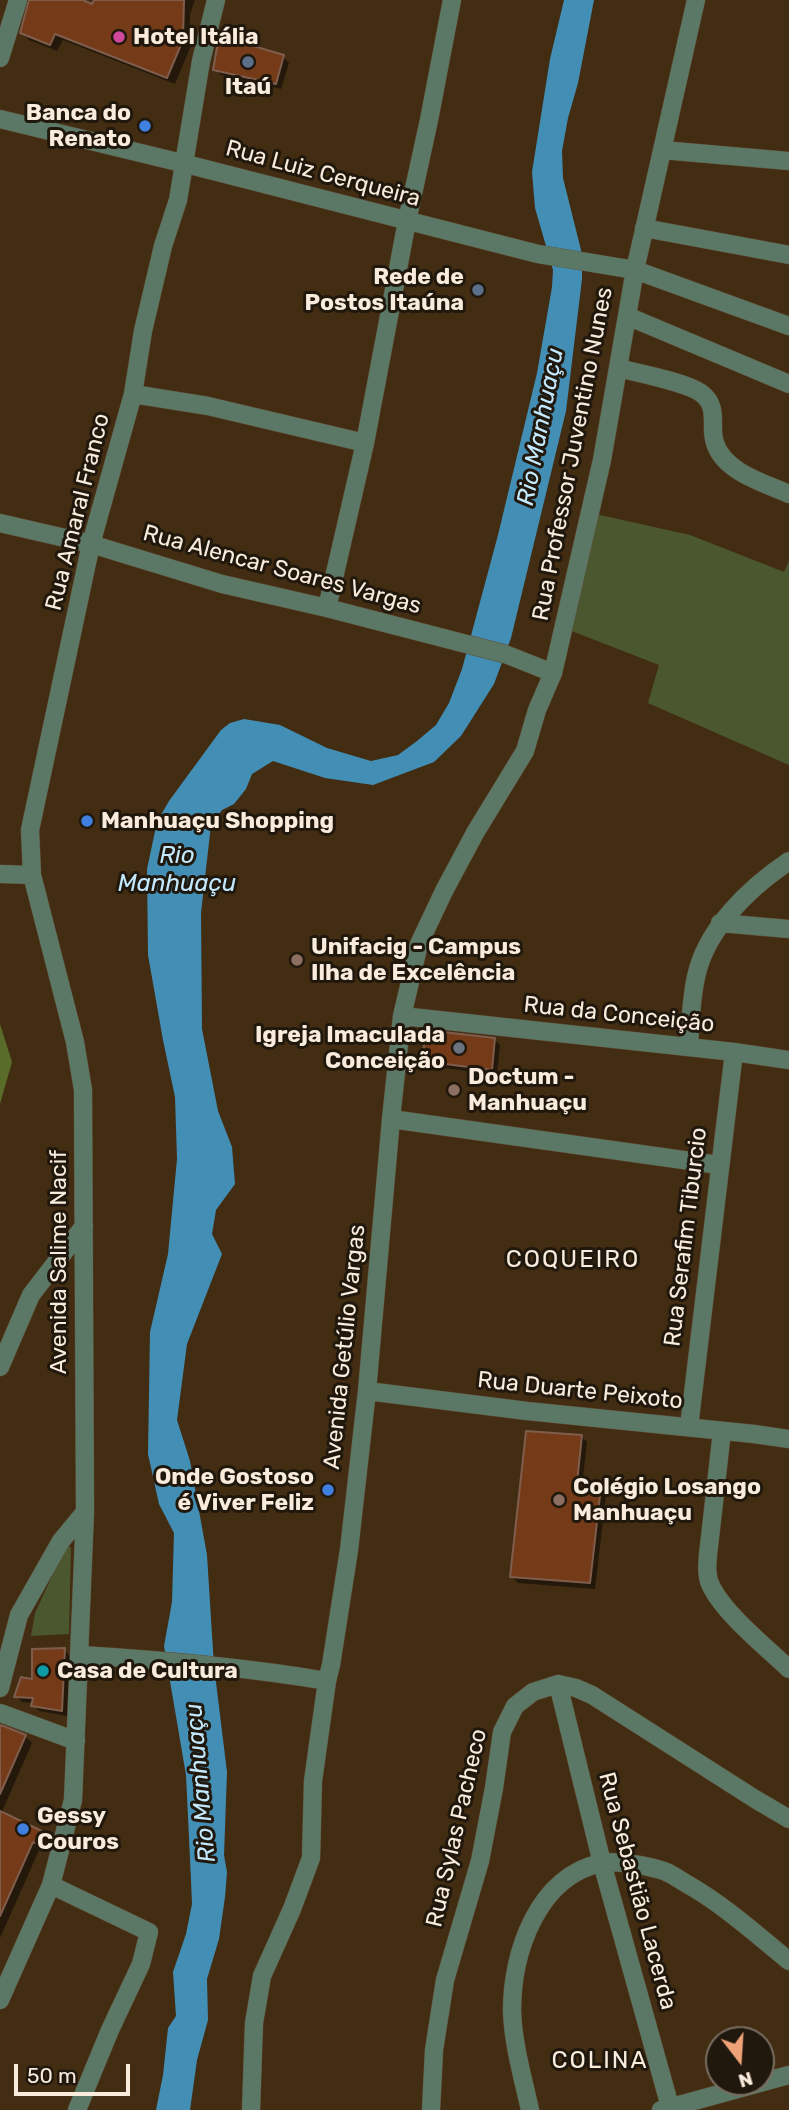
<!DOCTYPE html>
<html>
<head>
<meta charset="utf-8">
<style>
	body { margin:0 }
	#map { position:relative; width:789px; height:2110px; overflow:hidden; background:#422d13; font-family:Rubik,sans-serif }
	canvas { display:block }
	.north { position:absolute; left:705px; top:2026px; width:70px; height:70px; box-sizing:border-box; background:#21180d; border:2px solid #786d60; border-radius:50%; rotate:163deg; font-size:19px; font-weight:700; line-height:28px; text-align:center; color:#faecdd }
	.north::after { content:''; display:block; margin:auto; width:24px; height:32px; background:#f0a279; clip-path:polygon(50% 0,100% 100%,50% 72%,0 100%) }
	.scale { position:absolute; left:14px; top:2064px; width:116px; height:32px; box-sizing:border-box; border:4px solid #faecdd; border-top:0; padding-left:9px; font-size:21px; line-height:24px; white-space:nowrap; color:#faecdd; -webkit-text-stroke:5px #21180d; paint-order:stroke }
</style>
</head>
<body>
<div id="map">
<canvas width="789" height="2110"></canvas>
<div class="north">N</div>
<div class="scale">50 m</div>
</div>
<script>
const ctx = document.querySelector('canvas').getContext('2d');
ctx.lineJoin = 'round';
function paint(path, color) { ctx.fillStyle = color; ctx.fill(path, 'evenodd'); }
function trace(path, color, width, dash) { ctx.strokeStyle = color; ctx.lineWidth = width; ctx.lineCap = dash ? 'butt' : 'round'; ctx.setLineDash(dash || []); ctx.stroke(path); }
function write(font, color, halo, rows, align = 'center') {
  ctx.font = font + ' Rubik,sans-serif'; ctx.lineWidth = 6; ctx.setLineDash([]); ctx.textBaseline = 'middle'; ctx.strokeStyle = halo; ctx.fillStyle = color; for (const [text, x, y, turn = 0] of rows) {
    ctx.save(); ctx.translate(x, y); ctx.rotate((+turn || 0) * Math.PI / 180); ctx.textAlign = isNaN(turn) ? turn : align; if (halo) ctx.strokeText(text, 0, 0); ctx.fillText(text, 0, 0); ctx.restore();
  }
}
const green = new Path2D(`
	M591,513L690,535L784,572L789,561V765L648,703L659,665L564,628Z
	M69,1546L71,1548L69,1634L31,1636L35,1613L65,1548Z`);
const forest = new Path2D(`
	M0,1024L12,1062L0,1104Z`);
const water = new Path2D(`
	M564,0H594L578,83L568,118L562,151L563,178L581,250L582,261V279L566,411L511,638L494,684L461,736L434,762L373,785L325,778L273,761L252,774L246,789L234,804L222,810L211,825L201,913L202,1029L218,1111L232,1147L235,1184L216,1210L212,1234L222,1254L187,1344L177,1420L190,1461L207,1555L214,1666L227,1772L224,1855L227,1872L225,1897L219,1939L207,1979L208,2020L197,2060L190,2110H156L163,2075L168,2028L176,2016L173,1972L186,1934L192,1904L191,1880L186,1775L164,1646L172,1602L174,1533L159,1504L148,1454L150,1332L168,1254L177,1159L175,1097L163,1040L148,955L147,869L157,822L169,801L221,730L230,723L244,719L280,725L327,748L371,761L398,755L417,741L436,725L449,703L462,669L498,535L537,373L552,287L553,270L535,208L532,172L550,59Z`);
const shadow = new Path2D(`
	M30,0H79L93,6L96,0H195L190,14V48L175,84L63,40L57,51L29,40L22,33Z
	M283,57L289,63L281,89L221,75L215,69Z
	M494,1039L500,1045L497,1075L430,1066L424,1060Z
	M581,1436L587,1442L582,1486L600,1488L606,1495L595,1589L518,1583L512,1577Z
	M64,1650L70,1656L67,1716L39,1711L33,1705L34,1703L22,1702L16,1696Z
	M0,1731L25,1736L32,1743L1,1814L45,1834L52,1841L47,1851L40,1848L0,1938Z`);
const building = new Path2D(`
	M29,0H83L92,4L94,0H184L183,40L167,78L55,34L50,45L20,33Z
	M219,36L284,55L276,84L213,70Z
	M426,1030L495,1038L492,1070L422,1061Z
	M526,1431L582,1435L577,1483L601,1487L590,1583L510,1577Z
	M65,1648L62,1711L31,1706L33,1698L14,1697L21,1677L32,1679V1649Z
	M1,1725L26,1735L0,1794V1727Z
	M0,1811L46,1833L40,1846L33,1842L0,1916Z`);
const minor = new Path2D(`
	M0,58L18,0
	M0,119L186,164L538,254L635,270L789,326
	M662,150L789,161
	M644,228L789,255
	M627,316L789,384
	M618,368C638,373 686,382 701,393C720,407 709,426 715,443C724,472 764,483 789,494
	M133,394L208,406L365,443
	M0,523L91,544L222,584L327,608L505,654L553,673
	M327,608L365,443L407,221L429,120L452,0
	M0,874L32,875
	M720,923L789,929
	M402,1016L734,1052L789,1060
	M689,1047C690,1024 691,1000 696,977C706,929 749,888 789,861
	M391,1119L719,1165
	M0,1367L31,1295L84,1226
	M367,1391L527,1411L754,1434L789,1439
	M689,1427L734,1052
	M722,1431L708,1555C707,1566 706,1578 712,1588C726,1615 767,1648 789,1669
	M81,1655C163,1660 245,1667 327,1681
	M558,1684L602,1863L671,2110
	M0,1688L19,1615L61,1541L85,1512
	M0,1713L76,1741
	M51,1885L149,1932L141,1964L110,2030L77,2110
	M0,2000L51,1885L73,1800L85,1512L83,1090L75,1042L32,875L30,830L91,544L133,394L143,331L163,246L178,200L201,61L216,0
	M251,2110L254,2023L262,1976L292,1909L311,1858L313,1781L327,1681L331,1665L349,1550L367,1391L391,1119L402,1016L419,944L444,891L475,833L525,751L537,710L553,673L602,460L635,270L696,0
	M431,2110L434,2050L445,1980L480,1861L494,1788L502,1732L515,1706L533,1692L558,1684L576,1688L592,1695L755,1799L789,1819
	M530,2110C523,2078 513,2044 512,2011C512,1953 537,1877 601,1863C617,1860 649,1866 664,1871C672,1874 680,1880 687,1884C724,1905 756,1934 789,1961
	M661,2110L789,2075`);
const markers = [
	[119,37,7,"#d1479c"],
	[248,62,7,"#5c6f8a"],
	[145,126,7,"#3f7fe0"],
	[478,290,7,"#5c6f8a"],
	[87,821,7,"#3f7fe0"],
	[297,960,7,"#8d6e63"],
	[459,1048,7,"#6b7280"],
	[454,1090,7,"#8d6e63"],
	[328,1490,7,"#3f7fe0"],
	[559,1500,7,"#8d6e63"],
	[43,1671,7,"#0f9aa8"],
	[23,1829,7,"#3f7fe0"]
];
const poiNames = [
	["Hotel Itália",133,37],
	["Itaú",248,87,"center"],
	["Banca do",131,113,"right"],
	["Renato",131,139,"right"],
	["Rede de",464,277,"right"],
	["Postos Itaúna",464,303,"right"],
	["Manhuaçu Shopping",101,821],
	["Unifacig - Campus",311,947],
	["Ilha de Excelência",311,973],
	["Igreja Imaculada",445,1035,"right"],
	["Conceição",445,1061,"right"],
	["Doctum -",468,1077],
	["Manhuaçu",468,1103],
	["Onde Gostoso",314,1477,"right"],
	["é Viver Feliz",314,1503,"right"],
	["Colégio Losango",573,1487],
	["Manhuaçu",573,1513],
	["Casa de Cultura",57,1671],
	["Gessy",37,1816],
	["Couros",37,1842]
];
const streetNames = [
	["Rua Luiz Cerqueira",323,174,15],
	["Rua Professor Juventino Nunes",573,454,-79],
	["Rua Amaral Franco",78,512,-76],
	["Rua Alencar Soares Vargas",282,570,15],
	["Rua da Conceição",619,1015,6],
	["Rua Serafim Tiburcio",686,1237,-83],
	["Avenida Salime Nacif",59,1262,-90],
	["Avenida Getúlio Vargas",345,1347,-84],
	["Rua Duarte Peixoto",580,1391,6],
	["Rua Sylas Pacheco",457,1828,-77],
	["Rua Sebastião Lacerda",637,1891,75]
];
const waterNames = [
	["Rio Manhuaçu",541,427,-79],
	["Rio",177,856],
	["Manhuaçu",177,884],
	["Rio Manhuaçu",201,1783,-95]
];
const neighbourhoodNames = [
	["COQUEIRO",573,1260],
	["COLINA",600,2061]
];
paint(green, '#4b582f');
paint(forest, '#596c2a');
paint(water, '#438eb5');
paint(shadow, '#0007');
paint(building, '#753b18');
trace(building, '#7e5d4d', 2);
trace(minor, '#5f4c33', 19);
trace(minor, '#5b7867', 18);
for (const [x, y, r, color] of markers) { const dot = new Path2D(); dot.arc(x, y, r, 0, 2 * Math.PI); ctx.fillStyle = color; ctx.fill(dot); trace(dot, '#21180d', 2.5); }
write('bold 23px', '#faecdd', '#21180d', poiNames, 'left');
write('23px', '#faecdd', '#21180d', streetNames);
write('italic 24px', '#c3e9ff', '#21180d', waterNames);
ctx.letterSpacing = '2px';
write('24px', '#faecdd', '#21180d', neighbourhoodNames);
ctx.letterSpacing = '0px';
</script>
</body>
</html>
